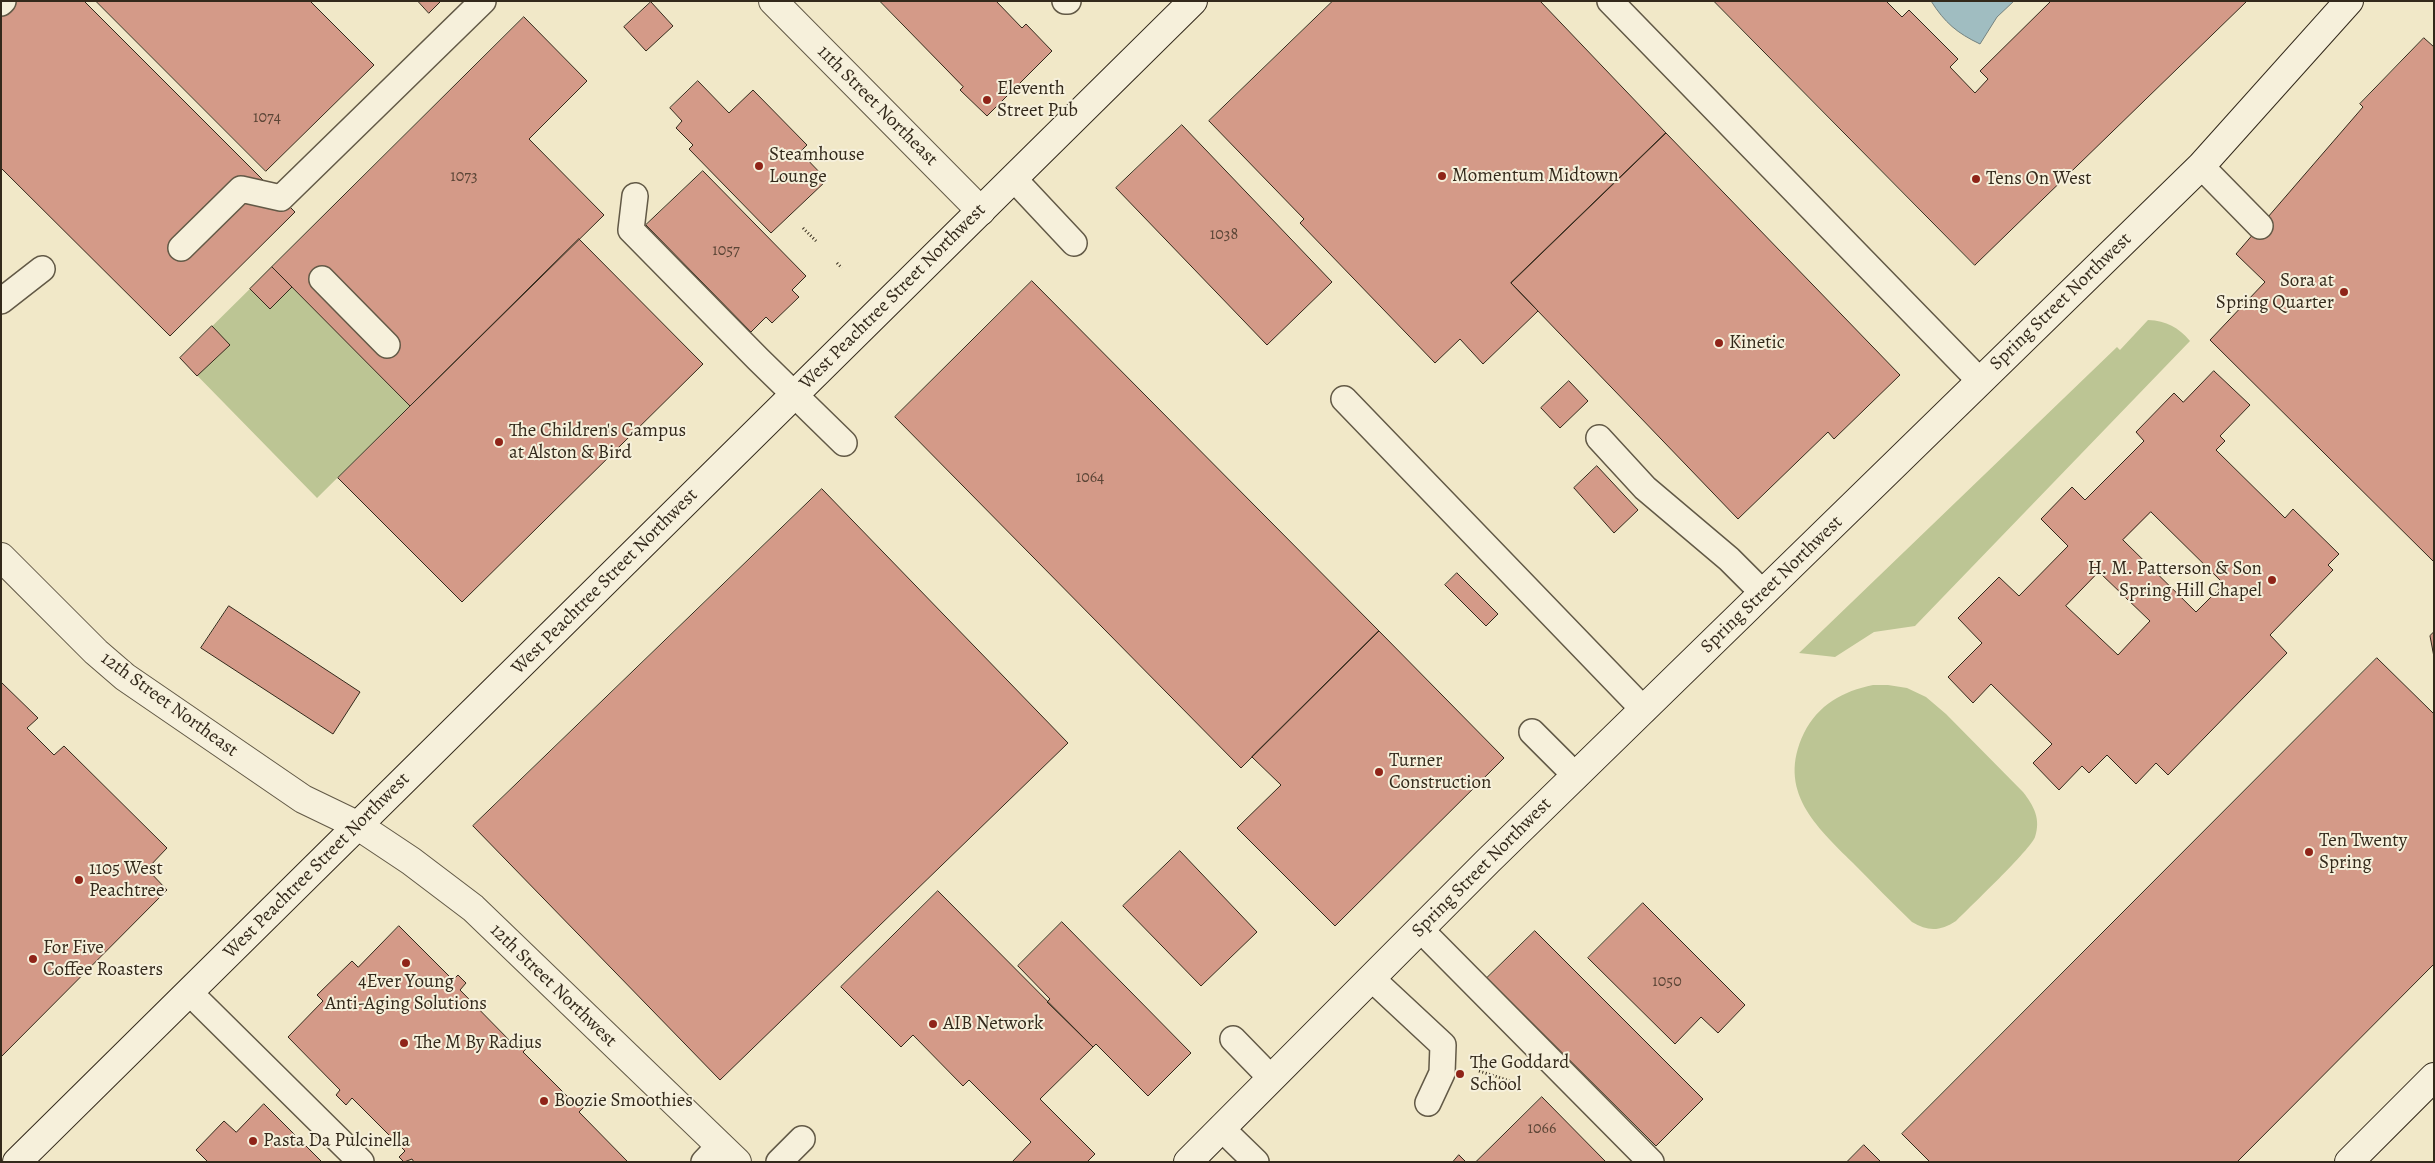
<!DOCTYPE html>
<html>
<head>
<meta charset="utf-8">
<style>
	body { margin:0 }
	#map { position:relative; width:2435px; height:1163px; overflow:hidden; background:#f1e8c8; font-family:Alegreya,serif }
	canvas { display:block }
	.frame { position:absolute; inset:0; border:2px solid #33291b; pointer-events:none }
</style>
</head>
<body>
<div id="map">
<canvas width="2435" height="1163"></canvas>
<div class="frame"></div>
</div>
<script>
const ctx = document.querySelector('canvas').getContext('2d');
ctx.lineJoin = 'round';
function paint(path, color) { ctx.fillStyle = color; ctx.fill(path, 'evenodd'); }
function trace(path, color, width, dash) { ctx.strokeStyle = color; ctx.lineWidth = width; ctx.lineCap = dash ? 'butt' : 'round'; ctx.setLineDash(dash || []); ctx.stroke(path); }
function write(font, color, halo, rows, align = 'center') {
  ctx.font = font + ' Alegreya,serif'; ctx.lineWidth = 4; ctx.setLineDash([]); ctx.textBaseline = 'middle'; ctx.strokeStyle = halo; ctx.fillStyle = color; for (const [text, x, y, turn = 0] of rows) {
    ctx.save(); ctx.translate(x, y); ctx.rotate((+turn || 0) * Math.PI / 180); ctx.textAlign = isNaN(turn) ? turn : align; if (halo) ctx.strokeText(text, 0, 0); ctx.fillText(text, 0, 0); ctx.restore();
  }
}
const green = new Path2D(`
	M272,267L410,406L317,498L180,358Z
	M2148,320C2167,321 2178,327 2190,341L1915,626L1874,632L1835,657L1799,653L2117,347L2120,350Z
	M1873,685H1888L1907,688L1926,697L1946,714L2023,792C2034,806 2041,819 2035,837C2031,849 1969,908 1956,921C1941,931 1928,932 1912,922C1892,903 1873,883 1853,863C1816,826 1776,791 1804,733C1818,705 1843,691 1873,685Z`);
const water = new Path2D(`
	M1931,1H2014L1997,17L1980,44C1957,33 1945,23 1931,1Z`);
const building = new Path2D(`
	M1,1H84L295,212L170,336L1,168Z
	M96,1H310L374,65L266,171Z
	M418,1H441L429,13Z
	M880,1H996L1022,28L1026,24L1052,51L987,116L960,90L963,87Z
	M1333,1H1540L1666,133L1511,283L1538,311L1483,364L1460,339L1435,363L1300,223L1304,219L1209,121Z
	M1714,1H1886L1902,17L1909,10L1958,59L1950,67L1975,93L1988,79L1980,71L2051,1H2247L1975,265Z
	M651,2L673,26L646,51L624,27Z
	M524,17L587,81L529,139L604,215L410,406L272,267Z
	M2424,38L2434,47V562L2210,340L2265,282L2236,254L2363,107L2360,104Z
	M698,81L729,113L753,90L807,145L800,152L827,180L771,233L689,149L693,145L676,128L682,121L670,108Z
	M1182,125L1332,282L1267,345L1116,188Z
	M1666,133L1900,375L1834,439L1828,432L1738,519L1511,283Z
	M703,171L806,276L792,290L799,297L772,323L766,317L751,332L646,225Z
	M579,239L703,364L462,602L338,478Z
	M272,267L292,287L270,309L250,289Z
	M1032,281L1379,631L1241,768L895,417Z
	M212,326L230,345L197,376L180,358Z
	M2214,371L2250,405L2220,436L2225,441L2216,450L2285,518L2293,509L2339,554L2328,565L2333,570L2270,635L2287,653L2168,775L2156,763L2136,784L2107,755L2089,773L2082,766L2059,790L2033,763L2052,744L1991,684L1973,703L1948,677L1982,643L1958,618L1999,577L2019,596L2068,546L2041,519L2072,487L2085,500L2144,441L2136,432L2174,393L2183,402ZM2151,512L2224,584L2196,612L2123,540ZM2099,572L2150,621L2118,655L2066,606Z
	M1569,381L1588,401L1560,428L1541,408Z
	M1597,466L1638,510L1614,533L1574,488Z
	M822,489L1068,743L720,1080L473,826Z
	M1457,573L1498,614L1486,626L1445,585Z
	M229,606L360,692L333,734L201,648Z
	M1379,631L1504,758L1335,926L1237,828L1281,785L1252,757Z
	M2434,632V657L2430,636Z
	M2377,658L2434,714V964L2237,1162H1930L1902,1134Z
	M1,682L38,718L27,728L54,755L64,746L167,848L147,869L167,890L1,1057Z
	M1180,851L1257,932L1201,986L1123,906Z
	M938,891L1093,1047L1040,1099L1095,1154L1087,1162H1012L1031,1142L969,1080L963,1086L913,1035L901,1047L841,987Z
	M1643,903L1745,1005L1718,1033L1701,1017L1675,1044L1588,958Z
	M1062,922L1191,1053L1148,1096L1096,1044L1093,1047L1047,1002L1050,999L1018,966Z
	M399,926L453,980L458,975L466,983L460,990L515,1046L520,1041L527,1048L523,1052L577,1106L580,1102L584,1107L579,1112L628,1162H414L412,1159L404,1162L399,1157L405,1151L352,1098L346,1105L336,1095L340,1090L288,1037L323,1001L317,995L352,961L358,967Z
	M1535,931L1703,1099L1656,1146L1487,978Z
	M1542,1097L1606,1162H1476Z
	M264,1104L322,1162H208L196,1150L224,1121L236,1132Z
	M1864,1145L1881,1162H1847Z
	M1459,1155L1466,1162H1453Z`);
const path = new Path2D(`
	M803,228L816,241
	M837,263L842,268
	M1479,1071L1510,1081`);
const lane = new Path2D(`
	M1065,1H1068
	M1610,1L1980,381
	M1,3L3,1
	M2201,166L2260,226
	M1014,179L1074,243
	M635,196L631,230L758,359L844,443
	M181,248L241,189L281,198L483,1
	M322,279L387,345
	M1,301L42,269
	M1344,399L1644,710
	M1599,438L1645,488L1729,559L1763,593
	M1532,732L1576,776
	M1420,929L1651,1162
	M1371,978L1443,1045L1442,1073L1428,1103
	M189,992L361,1162
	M1233,1039L1271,1078
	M1221,1128L1256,1162
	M704,1162L720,1145
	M779,1162L802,1139`);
const street = new Path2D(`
	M773,1L981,211
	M1,557L96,652L125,677L303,799L357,825L411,861L473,908L737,1162`);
const secondary = new Path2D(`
	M17,1162L1193,1
	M1188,1162L1488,861L2201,166L2349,1
	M2349,1162L2434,1077`);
const markers = [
	[987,100,5,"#8f2418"],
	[759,166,5,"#8f2418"],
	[1442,176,5,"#8f2418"],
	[1976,179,5,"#8f2418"],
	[2344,292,5,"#8f2418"],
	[1719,343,5,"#8f2418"],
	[499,442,5,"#8f2418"],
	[2272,580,5,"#8f2418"],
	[1379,772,5,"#8f2418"],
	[2309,852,5,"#8f2418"],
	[79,880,5,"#8f2418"],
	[33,959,5,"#8f2418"],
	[406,963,5,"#8f2418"],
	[933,1024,5,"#8f2418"],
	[404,1043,5,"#8f2418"],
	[1460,1074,5,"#8f2418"],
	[544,1101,5,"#8f2418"],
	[253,1141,5,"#8f2418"]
];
const numberNames = [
	["1074",267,118],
	["1073",464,177],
	["1038",1224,235],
	["1057",726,251],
	["1064",1090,478],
	["1050",1667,982],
	["1066",1542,1129]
];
const poiNames = [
	["Eleventh",997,89],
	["Street Pub",997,111],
	["Steamhouse",769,155],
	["Lounge",769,177],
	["Momentum Midtown",1452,176],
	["Tens On West",1986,179],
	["Sora at",2334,281,"right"],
	["Spring Quarter",2334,303,"right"],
	["Kinetic",1729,343],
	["The Children's Campus",509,431],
	["at Alston & Bird",509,453],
	["H. M. Patterson & Son",2262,569,"right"],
	["Spring Hill Chapel",2262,591,"right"],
	["Turner",1389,761],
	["Construction",1389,783],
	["Ten Twenty",2319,841],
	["Spring",2319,863],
	["1105 West",89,869],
	["Peachtree",89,891],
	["For Five",43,948],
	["Coffee Roasters",43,970],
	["4Ever Young",406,982,"center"],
	["Anti-Aging Solutions",406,1004,"center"],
	["AIB Network",943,1024],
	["The M By Radius",414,1043],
	["The Goddard",1470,1063],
	["School",1470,1085],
	["Boozie Smoothies",554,1101],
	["Pasta Da Pulcinella",263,1141]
];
const streetNames = [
	["11th Street Northeast",877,106,45],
	["West Peachtree Street Northwest",893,297,-45],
	["Spring Street Northwest",2061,302,-44],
	["West Peachtree Street Northwest",605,582,-45],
	["Spring Street Northwest",1772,585,-44],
	["12th Street Northeast",169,705,36],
	["West Peachtree Street Northwest",317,866,-45],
	["Spring Street Northwest",1482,868,-45],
	["12th Street Northwest",553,986,44]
];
paint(green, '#bcc594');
paint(water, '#a0bdc1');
trace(water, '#74827f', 1);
paint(building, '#d49a88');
trace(building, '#33291b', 1);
trace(lane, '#625946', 28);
trace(street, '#625946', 30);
trace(secondary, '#33291b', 30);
trace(path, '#33291b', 3, [1, 2.5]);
trace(lane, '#f6f0db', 25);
trace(street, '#f6f0db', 28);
trace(secondary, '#f6f0db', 28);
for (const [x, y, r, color] of markers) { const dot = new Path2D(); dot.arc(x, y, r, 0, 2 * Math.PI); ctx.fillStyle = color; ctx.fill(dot); trace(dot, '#f6f0db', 2); }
write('16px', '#5b4536', null, numberNames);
write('19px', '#33291b', '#f6f0db', poiNames, 'left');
write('19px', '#33291b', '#f6f0db', streetNames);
</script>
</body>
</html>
